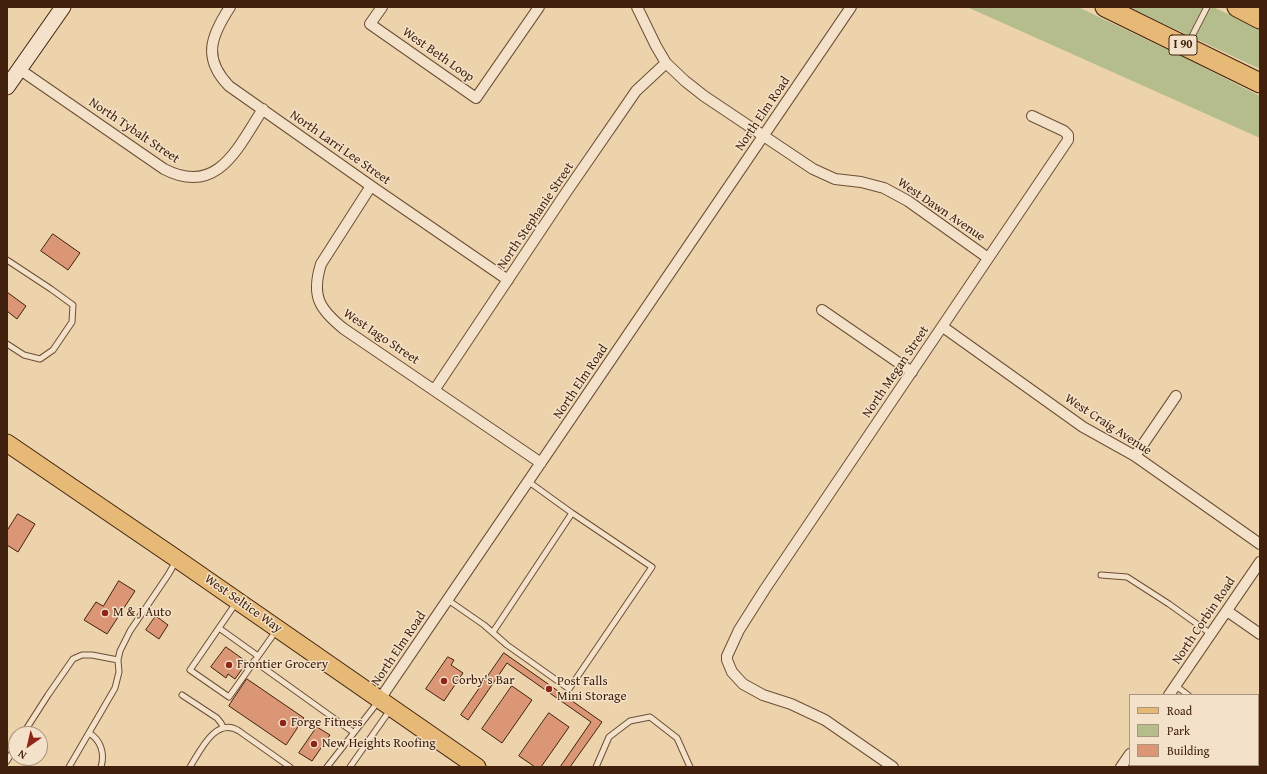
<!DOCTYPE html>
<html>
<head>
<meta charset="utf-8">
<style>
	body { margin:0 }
	#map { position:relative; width:1267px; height:774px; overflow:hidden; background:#edd3ac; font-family:"Gentium Book Plus",serif }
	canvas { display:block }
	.frame { position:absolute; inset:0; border:8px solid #41210d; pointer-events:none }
	.legend { position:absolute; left:1129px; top:694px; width:130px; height:72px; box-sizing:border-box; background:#f3e2c9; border:1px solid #ac957e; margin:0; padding:5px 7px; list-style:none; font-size:12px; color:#41210d }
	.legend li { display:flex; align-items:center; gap:8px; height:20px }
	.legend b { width:20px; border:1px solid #ac957e }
	.north { position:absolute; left:8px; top:726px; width:40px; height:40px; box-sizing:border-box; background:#f3e2c9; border:1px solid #ac957e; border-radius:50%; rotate:214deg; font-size:11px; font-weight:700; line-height:16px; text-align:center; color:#41210d }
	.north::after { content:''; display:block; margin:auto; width:14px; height:18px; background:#8f2418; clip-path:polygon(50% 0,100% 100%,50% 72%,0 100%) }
</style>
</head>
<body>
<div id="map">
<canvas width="1267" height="774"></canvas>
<div class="frame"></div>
<ul class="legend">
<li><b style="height:5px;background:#e6ba76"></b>Road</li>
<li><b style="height:11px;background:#b5bd8c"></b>Park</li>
<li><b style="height:11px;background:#da9675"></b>Building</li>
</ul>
<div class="north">N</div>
</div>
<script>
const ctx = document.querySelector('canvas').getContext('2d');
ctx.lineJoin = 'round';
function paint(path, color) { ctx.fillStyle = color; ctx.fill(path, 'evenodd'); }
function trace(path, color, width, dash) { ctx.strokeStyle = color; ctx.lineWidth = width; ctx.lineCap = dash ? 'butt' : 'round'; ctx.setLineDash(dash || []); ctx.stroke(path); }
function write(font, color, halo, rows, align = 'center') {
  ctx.font = font + ' "Gentium Book Plus",serif'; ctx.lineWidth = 3; ctx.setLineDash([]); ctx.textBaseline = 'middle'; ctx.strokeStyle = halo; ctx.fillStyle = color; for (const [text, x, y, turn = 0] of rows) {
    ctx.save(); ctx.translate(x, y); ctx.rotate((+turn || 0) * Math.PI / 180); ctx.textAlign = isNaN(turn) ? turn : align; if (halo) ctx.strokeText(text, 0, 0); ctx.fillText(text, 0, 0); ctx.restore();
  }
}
const green = new Path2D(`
	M967,7H1078L1185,58L1260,96V138Z
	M1128,7H1213L1260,29V69Z`);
const building = new Path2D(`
	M53,234L80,253L68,270L41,251Z
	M7,292L26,306L17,319L7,311Z
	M18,514L35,524L18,552L7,545V531Z
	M119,581L135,591L107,634L84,620L96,602L103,606Z
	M156,616L168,625L159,639L146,630Z
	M226,647L247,662L235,679L228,674L226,678L211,667Z
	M504,653L602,722L570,767H560L591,722L507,663L468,720L461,715Z
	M448,657L454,660L451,665L463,673L444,701L426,689Z
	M247,679L304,718L286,745L229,706Z
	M512,686L532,700L502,743L482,729Z
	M549,713L569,727L541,767H535L519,756Z
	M317,727L330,735L312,761L299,753Z`);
const lane = new Path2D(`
	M1188,44L1207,7
	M7,260L51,289L73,305L72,322L53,350L40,359L24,355L7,344
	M1101,575L1127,577L1169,604L1211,634
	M448,600L484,625L507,645L569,689L652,567L572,513L529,482
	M236,603L190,670L229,697L276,631
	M219,628L258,656
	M493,632L572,513
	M254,661L353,732
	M1176,686L1188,695
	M182,695L217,718L221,723L223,727
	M89,733C101,740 105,754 101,767
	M23,734L48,695L73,659L82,655H92L118,660
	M7,761L16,746
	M1192,765L1195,767
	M69,767L115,688L119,672L118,660L120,651L130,631L168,575L176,561
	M190,767C200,751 216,716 239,731L290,767
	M327,767L378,702
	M350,767L390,710
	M596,767L609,737L630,721L650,717L677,738L690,767`);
const street = new Path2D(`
	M230,7C211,36 202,58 229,86L371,186L508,280
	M382,7L370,24L476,98L539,7
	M637,7L656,46L666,63L685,81L704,96L813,169L835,179L861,182L884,188L908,201L988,258
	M19,69L164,169C218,197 238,147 263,109
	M371,186L321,264C311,296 319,309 344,329L541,463
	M822,310L912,372
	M943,327L1083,427L1135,456L1260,544
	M435,389L565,194L636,91L666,63
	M1135,456L1176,396
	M1227,611L1260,634
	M1169,695L1260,562
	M380,699L851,7
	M893,767L825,720L791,704L763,695L743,684L732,672L727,660V656L739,630L765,589L1068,140V135L1064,131L1032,116
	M1121,767L1130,754`);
const secondary = new Path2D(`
	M7,87L63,7`);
const primary = new Path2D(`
	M7,443L177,559L477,767`);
const highway = new Path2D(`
	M1105,7L1260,83
	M1237,7L1260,19`);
const markers = [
	[105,613,4,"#8f2418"],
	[229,665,4,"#8f2418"],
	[444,681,4,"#8f2418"],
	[549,689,4,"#8f2418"],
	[283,723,4,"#8f2418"],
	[314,744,4,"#8f2418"]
];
const shields = [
	[1183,45,28]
];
const shieldNames = [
	["I 90",1183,45]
];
const streetNames = [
	["West Beth Loop",438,55,35],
	["North Elm Road",763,114,-56],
	["North Tybalt Street",134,131,34],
	["North Larri Lee Street",340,148,35],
	["West Dawn Avenue",941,210,34],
	["North Stephanie Street",536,216,-56],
	["West Iago Street",381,337,34],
	["North Megan Street",896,372,-56],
	["North Elm Road",581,382,-56],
	["West Craig Avenue",1108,425,33],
	["West Seltice Way",243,604,35],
	["North Corbin Road",1204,621,-56],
	["North Elm Road",399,649,-56]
];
const poiNames = [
	["M & J Auto",113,613],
	["Frontier Grocery",237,665],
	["Corby's Bar",452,681],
	["Post Falls",557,682],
	["Mini Storage",557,697],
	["Forge Fitness",291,723],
	["New Heights Roofing",322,744]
];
paint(green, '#b5bd8c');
paint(building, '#da9675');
trace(building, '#41210d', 1);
trace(lane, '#6c4e35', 7);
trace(street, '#6c4e35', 12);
trace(secondary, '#41210d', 17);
trace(primary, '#41210d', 19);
trace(highway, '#41210d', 21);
trace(lane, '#f3e2c9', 5);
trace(street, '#f3e2c9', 10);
trace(secondary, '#f3e2c9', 15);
trace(primary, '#e6ba76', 17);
trace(highway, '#e6ba76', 19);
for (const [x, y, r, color] of markers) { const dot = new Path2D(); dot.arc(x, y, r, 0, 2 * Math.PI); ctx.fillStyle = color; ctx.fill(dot); trace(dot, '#f3e2c9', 1.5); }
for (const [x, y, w] of shields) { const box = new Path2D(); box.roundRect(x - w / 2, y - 10, w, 20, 3); ctx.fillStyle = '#f3e2c9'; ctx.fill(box); trace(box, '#41210d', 1); }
write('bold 12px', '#41210d', null, shieldNames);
write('13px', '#41210d', '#f3e2c9', streetNames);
write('13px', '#41210d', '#f3e2c9', poiNames, 'left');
</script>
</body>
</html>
